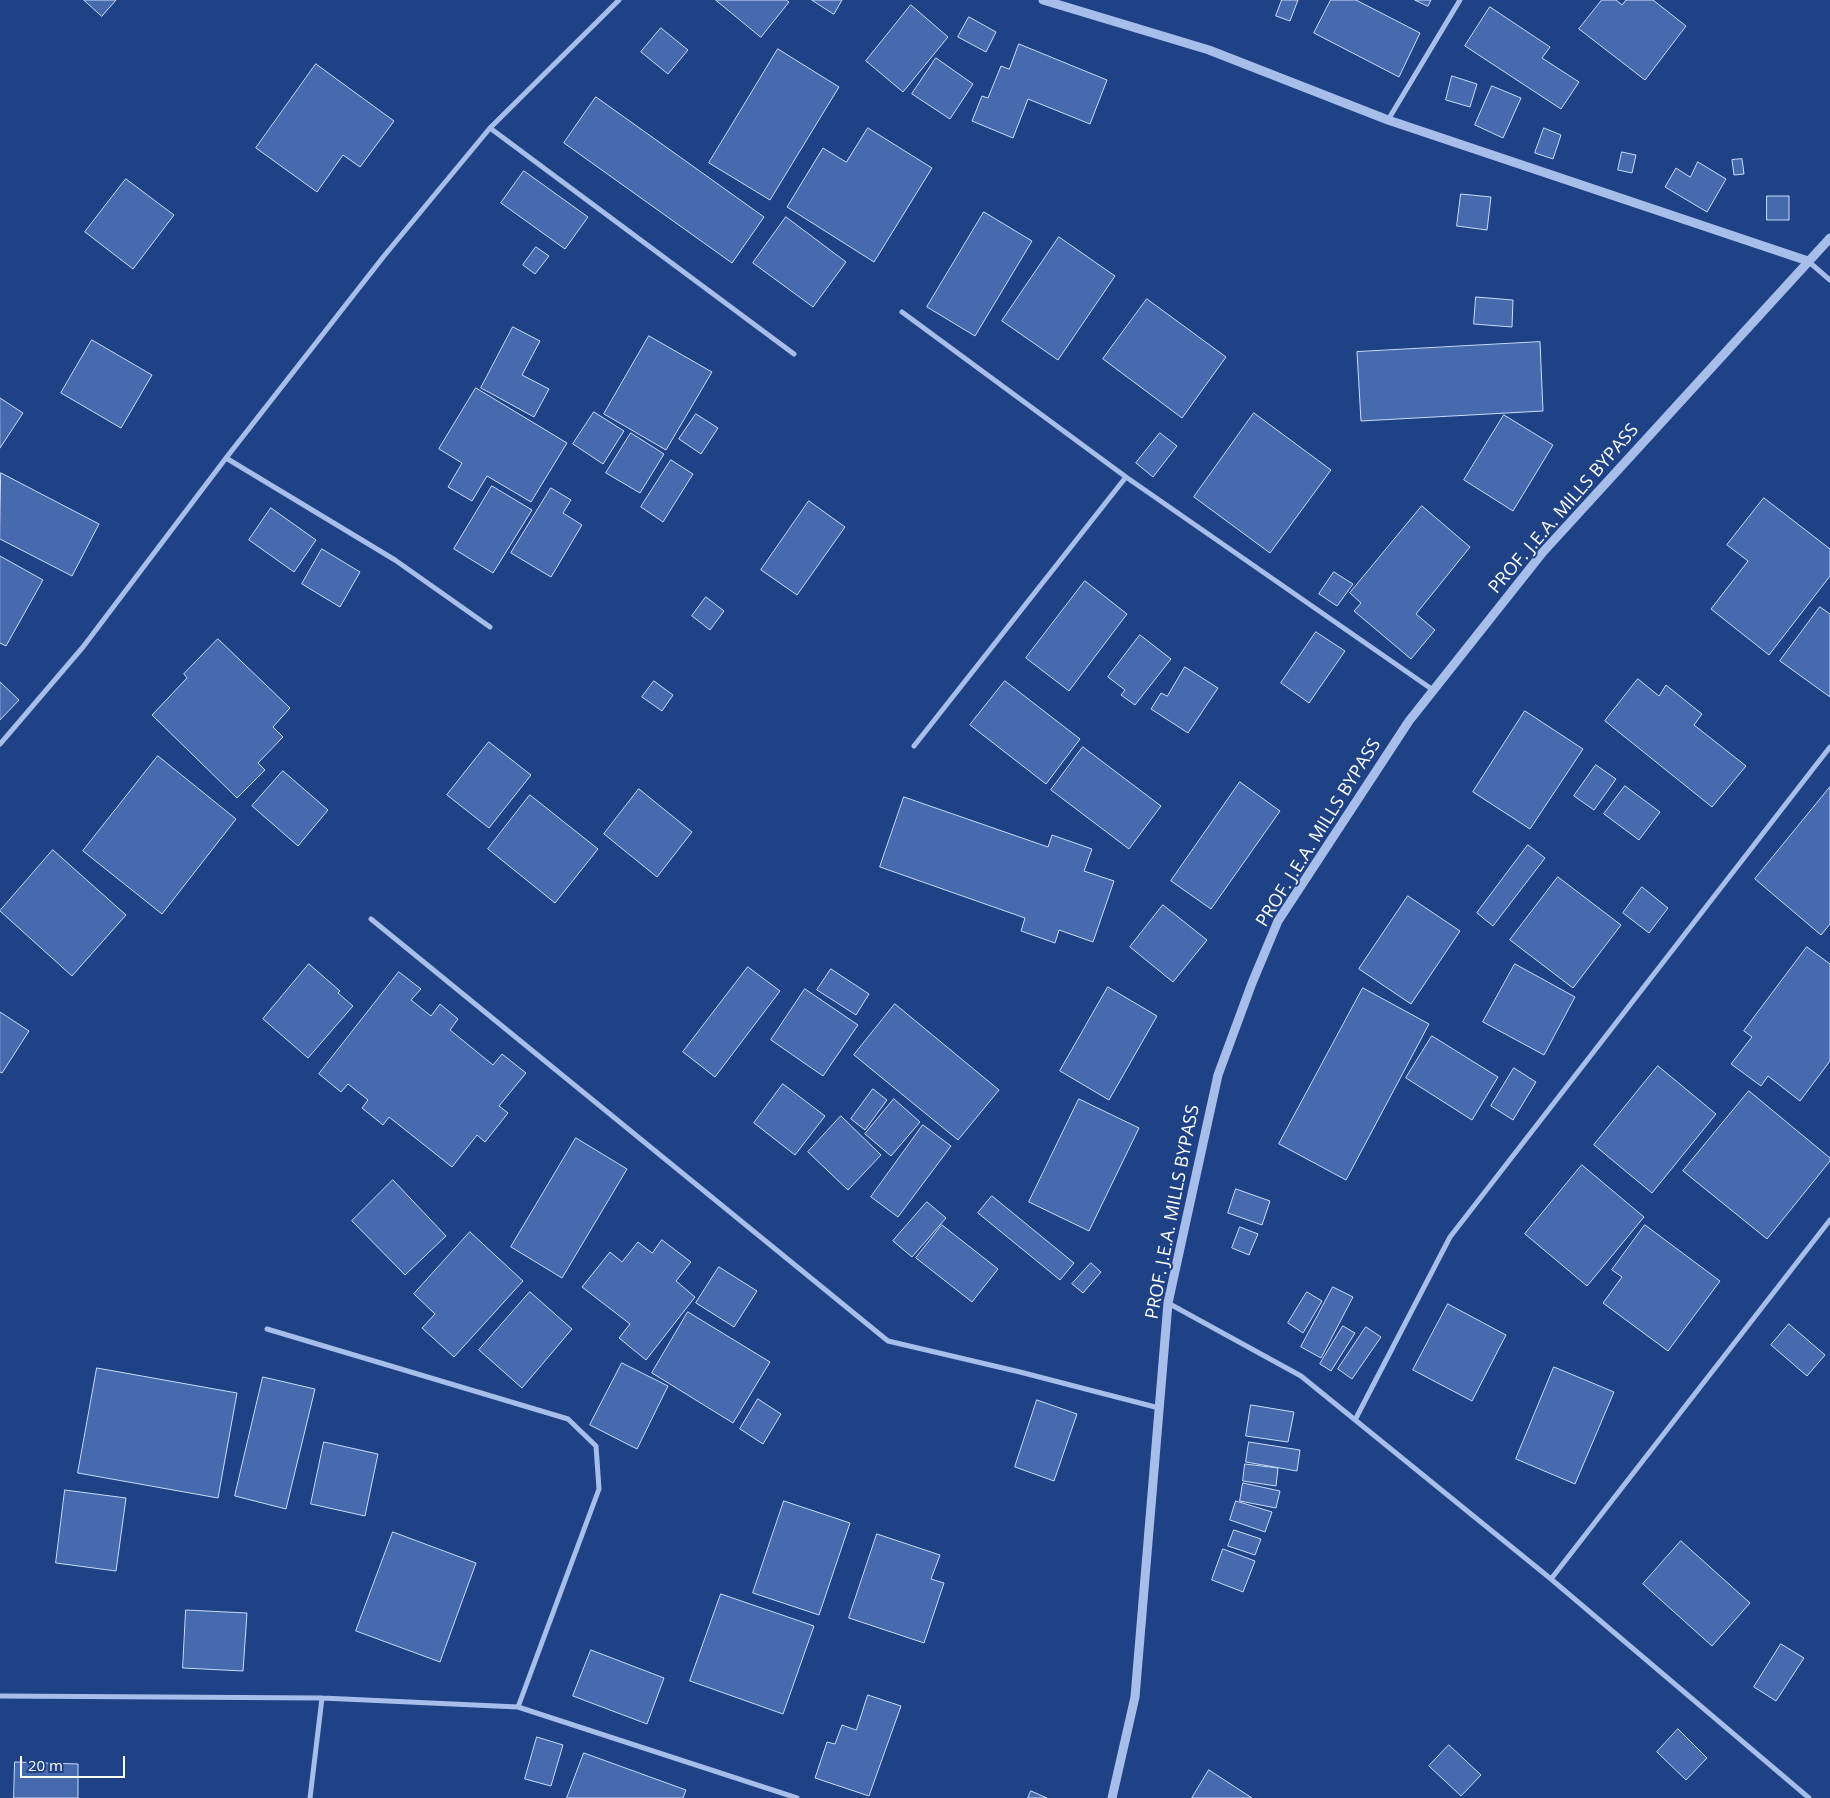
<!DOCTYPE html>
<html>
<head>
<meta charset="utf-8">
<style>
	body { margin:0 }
	#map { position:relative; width:1830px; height:1798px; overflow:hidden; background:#1f4186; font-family:"Open Sans",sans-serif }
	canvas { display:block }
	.scale { position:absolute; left:20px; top:1756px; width:105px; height:22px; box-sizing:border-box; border:2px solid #fff; border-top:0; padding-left:6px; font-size:15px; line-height:18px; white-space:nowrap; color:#fff; -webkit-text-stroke:4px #1f4186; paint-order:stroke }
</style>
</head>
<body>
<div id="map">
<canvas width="1830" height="1798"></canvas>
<div class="scale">20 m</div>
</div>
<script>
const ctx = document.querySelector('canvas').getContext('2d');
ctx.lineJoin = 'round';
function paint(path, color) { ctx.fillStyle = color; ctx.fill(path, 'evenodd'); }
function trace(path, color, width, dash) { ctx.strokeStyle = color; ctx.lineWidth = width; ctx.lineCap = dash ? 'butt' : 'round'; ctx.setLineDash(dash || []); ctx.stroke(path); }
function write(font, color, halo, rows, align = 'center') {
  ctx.font = font + ' "Open Sans",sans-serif'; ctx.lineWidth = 4; ctx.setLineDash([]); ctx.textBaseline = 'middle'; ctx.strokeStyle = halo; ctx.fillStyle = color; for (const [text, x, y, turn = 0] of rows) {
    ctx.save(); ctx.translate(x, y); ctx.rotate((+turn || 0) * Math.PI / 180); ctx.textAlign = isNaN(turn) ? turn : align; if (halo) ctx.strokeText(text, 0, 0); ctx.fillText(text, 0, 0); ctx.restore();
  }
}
const building = new Path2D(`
	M84,0H116L102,16Z
	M716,0H786L789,2L761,37Z
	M812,0H842L834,14Z
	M1282,0H1298L1290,21L1276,16Z
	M1331,0H1356L1420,33L1399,77L1314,33Z
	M1415,0H1431L1428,6Z
	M1602,0H1616L1622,5L1626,0H1653L1686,26L1645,80L1579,29Z
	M911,5L948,37L903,92L866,61Z
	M1490,7L1550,47L1542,58L1579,82L1561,109L1465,46Z
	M969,17L996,32L986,52L958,37Z
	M661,28L688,50L668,74L641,52Z
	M1019,44L1107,80L1090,124L1028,99L1013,138L972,121L982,96L988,98L1001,66L1009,69Z
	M778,49L839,87L770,200L709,163Z
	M936,58L973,84L950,119L912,94Z
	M316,64L394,121L360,167L343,155L317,192L256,148Z
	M1452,76L1477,84L1470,107L1446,100Z
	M1492,86L1521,98L1503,138L1475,125Z
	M596,97L764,217L732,263L564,143Z
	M868,128L932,168L874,262L787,207L823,148L846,162Z
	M1544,128L1561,135L1553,159L1535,153Z
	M1622,152L1636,155L1632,173L1618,170Z
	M1742,159L1744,174L1734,175L1732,160Z
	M1698,162L1726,179L1707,212L1665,187L1676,168L1690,177Z
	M524,171L588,217L565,249L501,203Z
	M126,179L174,215L133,269L85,232Z
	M1461,194L1491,197L1487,230L1457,226Z
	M1767,196H1789V220H1767Z
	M984,212L1032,241L975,336L927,307Z
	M786,217L846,262L813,307L753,263Z
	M1059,237L1115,276L1058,360L1002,321Z
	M536,247L549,256L535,274L523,265Z
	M1476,297L1513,300L1512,327L1474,324Z
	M1147,299L1226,357L1182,418L1103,359Z
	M513,327L540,341L522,375L549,389L534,417L481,388Z
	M649,336L712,372L666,450L604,414Z
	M92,340L152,375L121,428L61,393Z
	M1540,342L1543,411L1361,421L1357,352Z
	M476,388L567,443L531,502L487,476L472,501L448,487L462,463L439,449Z
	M0,398L23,413L0,448Z
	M594,412L624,431L603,464L573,444Z
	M1254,413L1331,470L1270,553L1194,497Z
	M696,414L718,428L701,454L679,439Z
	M1504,415L1553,445L1513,511L1464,480Z
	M631,433L664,454L640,493L606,473Z
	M1160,433L1177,446L1153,477L1136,463Z
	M671,460L693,474L663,522L641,507Z
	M1,473L99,524L72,576L0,539Z
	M492,486L532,510L493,573L454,549Z
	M551,488L571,500L563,513L582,525L551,577L511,553Z
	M1764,498L1830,549V576L1769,655L1711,609L1748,561L1727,545Z
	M809,501L845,527L797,595L761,570Z
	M1422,506L1470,547L1416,614L1435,630L1411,659L1354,611L1361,603L1350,593Z
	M271,508L316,540L294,572L249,540Z
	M322,549L360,572L340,607L302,584Z
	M0,556L43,580L6,646L0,643Z
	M1334,572L1353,584L1337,606L1319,594Z
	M1085,581L1127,614L1069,691L1026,658Z
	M706,597L724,611L710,630L692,616Z
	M1820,607L1830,614V697L1780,661Z
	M1316,632L1345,651L1309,703L1281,683Z
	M1140,635L1171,659L1135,705L1121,695L1125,690L1108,677Z
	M218,639L290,708L273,727L283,737L258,763L265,770L237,798L152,715L187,678L184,674Z
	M1185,667L1218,688L1188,733L1151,709L1161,693L1167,696Z
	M1638,679L1659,696L1666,685L1702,714L1694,725L1746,766L1712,807L1605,721Z
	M654,681L673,695L662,711L642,697Z
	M1005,681L1080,739L1046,784L970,725Z
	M0,682L19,700L0,720Z
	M1525,711L1583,749L1530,829L1473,792Z
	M489,742L531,775L489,828L447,795Z
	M1083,747L1161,806L1129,849L1051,790Z
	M158,756L236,819L162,914L83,851Z
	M1596,765L1616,779L1594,810L1574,796Z
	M283,771L328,810L298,846L252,806Z
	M1240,782L1280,811L1211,909L1171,881Z
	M1625,786L1660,812L1639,840L1604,814Z
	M1830,787V924L1821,935L1755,879Z
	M639,789L692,832L657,877L604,834Z
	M530,795L598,849L555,903L488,849Z
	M904,797L1048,847L1052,835L1092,849L1084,871L1114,881L1093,942L1059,930L1055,943L1021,931L1025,918L880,867Z
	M1528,845L1545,858L1493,926L1477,913Z
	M53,850L126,915L72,976L0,911Z
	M1558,877L1621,925L1573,988L1510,940Z
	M1642,887L1668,908L1649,933L1623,913Z
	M1408,896L1460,931L1411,1004L1359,969Z
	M1163,905L1207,940L1173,982L1130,947Z
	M1807,947L1830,964V1061L1800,1101L1768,1076L1761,1086L1731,1064L1752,1037L1744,1031Z
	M309,964L340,991L338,993L353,1006L308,1058L263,1019Z
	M1515,964L1575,997L1544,1055L1483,1022Z
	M748,967L780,991L715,1077L683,1052Z
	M831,969L869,994L856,1015L817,990Z
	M399,972L421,989L411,1000L431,1016L440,1004L458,1019L450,1030L493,1065L502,1054L526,1073L499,1106L508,1113L485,1142L477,1135L452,1167L389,1117L383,1125L362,1108L368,1100L348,1084L341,1092L319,1074Z
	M1108,987L1157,1016L1109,1100L1060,1071Z
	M1363,988L1429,1024L1346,1180L1279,1144Z
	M805,989L858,1025L823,1076L771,1040Z
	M895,1004L999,1090L958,1140L854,1055Z
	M0,1012L29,1031L2,1073L0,1072Z
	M1432,1036L1498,1077L1472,1120L1406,1078Z
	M1658,1066L1716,1114L1652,1193L1594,1145Z
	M1514,1068L1536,1082L1513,1120L1491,1106Z
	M783,1084L825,1116L795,1155L754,1123Z
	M873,1089L887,1100L865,1130L851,1119Z
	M1749,1091L1830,1158V1161L1767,1239L1683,1171Z
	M894,1099L920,1122L891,1156L865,1134Z
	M1079,1099L1139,1128L1089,1231L1029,1202Z
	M841,1116L881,1155L848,1190L808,1152Z
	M923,1125L951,1146L898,1217L871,1197Z
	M576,1138L627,1169L562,1278L511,1247Z
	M1582,1165L1644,1217L1587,1286L1525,1234Z
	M393,1180L446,1236L405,1275L352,1221Z
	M1236,1189L1270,1201L1262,1225L1228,1213Z
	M992,1196L1074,1263L1060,1280L978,1213Z
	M927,1202L946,1218L912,1257L893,1241Z
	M942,1225L998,1269L972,1302L916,1258Z
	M1645,1225L1720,1281L1668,1351L1603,1303L1622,1277L1612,1270Z
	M1240,1227L1258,1234L1249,1255L1232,1248Z
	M470,1232L523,1281L454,1357L422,1328L435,1314L414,1294Z
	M662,1240L691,1262L676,1281L695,1297L646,1360L619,1338L630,1324L582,1287L610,1252L622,1262L638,1242L652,1253Z
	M1091,1263L1101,1272L1083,1293L1072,1284Z
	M719,1267L757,1291L734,1327L696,1303Z
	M1333,1287L1353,1297L1321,1358L1301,1347Z
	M530,1292L572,1329L522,1388L479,1350Z
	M1307,1292L1322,1301L1303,1333L1288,1323Z
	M1448,1304L1506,1335L1472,1401L1413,1370Z
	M688,1312L770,1362L733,1423L652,1373Z
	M1789,1324L1825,1355L1807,1376L1771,1345Z
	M1343,1326L1355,1333L1331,1371L1320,1364Z
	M1366,1327L1381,1337L1352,1379L1338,1369Z
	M622,1363L668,1386L637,1449L590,1425Z
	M1554,1367L1614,1392L1575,1484L1516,1459Z
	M97,1368L237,1393L218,1498L78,1473Z
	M263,1377L315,1389L286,1509L235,1496Z
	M758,1399L781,1414L763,1444L740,1429Z
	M1037,1400L1077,1414L1054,1481L1015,1467Z
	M1251,1405L1294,1412L1288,1442L1246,1436Z
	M324,1442L378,1454L365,1516L311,1504Z
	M1249,1442L1300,1450L1297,1471L1246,1462Z
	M1245,1464L1278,1468L1276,1486L1243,1481Z
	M1243,1483L1280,1491L1276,1508L1240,1501Z
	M65,1490L126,1498L116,1571L56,1563Z
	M784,1501L850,1523L819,1615L753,1593Z
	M1236,1501L1272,1512L1265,1532L1230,1520Z
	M1234,1530L1261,1539L1255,1555L1228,1546Z
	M393,1532L476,1563L440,1662L356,1631Z
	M877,1534L940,1555L931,1579L944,1583L924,1643L849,1618Z
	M1681,1541L1750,1603L1712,1646L1643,1584Z
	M1223,1549L1255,1561L1243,1592L1212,1580Z
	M721,1594L814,1626L783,1714L690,1681Z
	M186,1610L247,1613L243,1671L183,1668Z
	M1781,1644L1804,1658L1776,1701L1754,1687Z
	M591,1650L664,1678L647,1724L573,1696Z
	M868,1695L901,1706L869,1796L815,1778L827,1742L835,1744L842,1725L856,1730Z
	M1678,1729L1707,1758L1686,1780L1657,1752Z
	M537,1737L563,1745L551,1786L525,1779Z
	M1449,1745L1481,1775L1461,1796L1429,1766Z
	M584,1753L686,1790L683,1798H567Z
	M15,1762L78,1764V1798H14Z
	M1209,1770L1252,1798H1192Z
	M1031,1791L1047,1798H1028Z`);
const minor = new Path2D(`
	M1388,120L1460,0
	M490,128L794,354
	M1808,261L1830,280
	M902,312L1126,477L1433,690
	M226,458L395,560L490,627
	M0,744L83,647L226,458L384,256L490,128L619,0
	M914,746L1126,477
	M371,919L888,1341L1020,1372L1159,1408
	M1168,1303L1301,1376L1551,1579L1809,1798
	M267,1329L568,1419L596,1446L599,1489L518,1707
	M1355,1420L1450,1237L1830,747
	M1551,1579L1830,1220
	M0,1696L322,1698L518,1707L797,1798
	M310,1798L322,1698`);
const tertiary = new Path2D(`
	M1043,0L1209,50L1388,120L1808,261
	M1112,1798L1135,1697L1168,1303L1218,1075L1252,983L1278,921L1409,721L1543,552L1830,238`);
const streetNames = [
	["PROF. J.E.A. MILLS BYPASS",1564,509,-49],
	["PROF. J.E.A. MILLS BYPASS",1319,833,-58],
	["PROF. J.E.A. MILLS BYPASS",1173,1212,-79]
];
paint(building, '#476aaf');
trace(building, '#ccdbf8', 1);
trace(minor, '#a8beea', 5);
trace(tertiary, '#a8beea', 9);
write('18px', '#fff', '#1f4186', streetNames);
</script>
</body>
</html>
